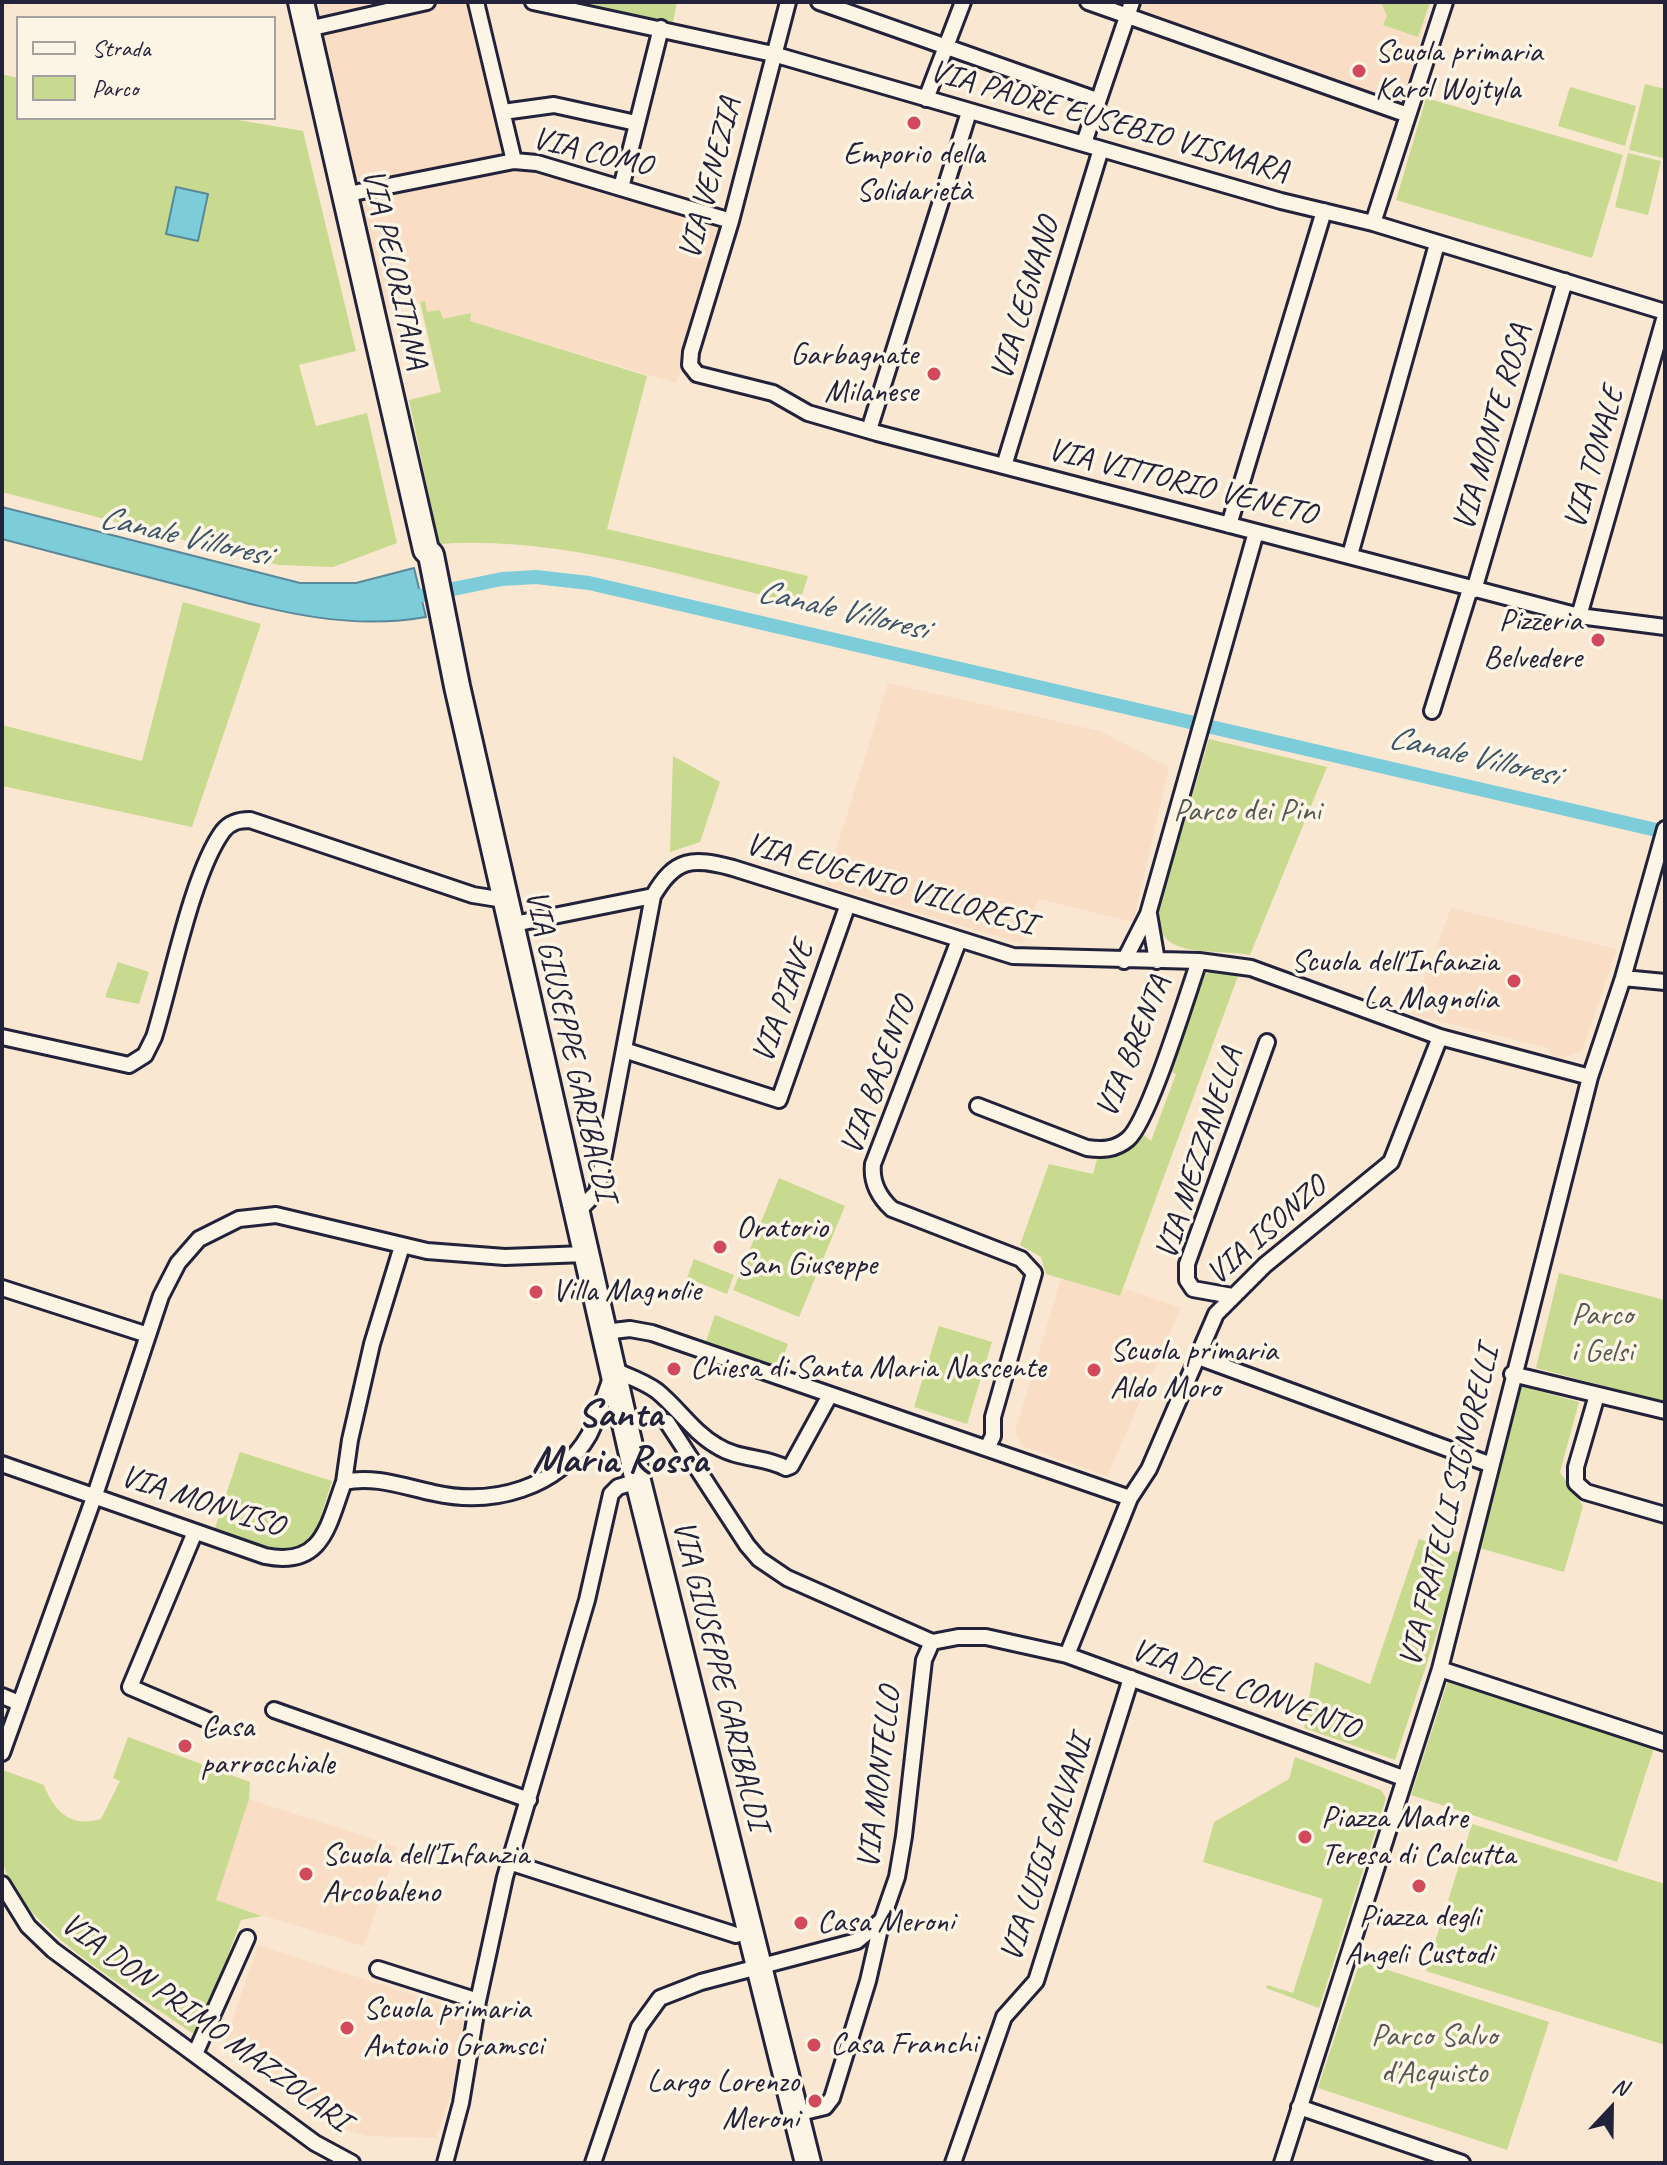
<!DOCTYPE html>
<html>
<head>
<meta charset="utf-8">
<style>
	body { margin:0 }
	#map { position:relative; width:1667px; height:2165px; overflow:hidden; background:#fae7d2; font-family:Caveat,sans-serif }
	canvas { display:block }
	.frame { position:absolute; inset:0; border:4px solid #22223b; pointer-events:none }
	.legend { position:absolute; left:16px; top:16px; width:260px; height:104px; box-sizing:border-box; background:#fcf5e5; border:2px solid #a5a1a1; margin:0; padding:10px 14px; list-style:none; font-size:24px; color:#22223b }
	.legend li { display:flex; align-items:center; gap:16px; height:40px }
	.legend b { width:40px; border:2px solid #a5a1a1 }
	.north { position:absolute; left:1571px; top:2069px; width:80px; height:80px; -webkit-text-stroke:6px #fcf5e5; paint-order:stroke; rotate:22deg; font-size:22px; font-weight:700; line-height:32px; text-align:center; color:#22223b }
	.north::after { content:''; display:block; margin:auto; width:28px; height:36px; background:#22223b; clip-path:polygon(50% 0,100% 100%,50% 72%,0 100%) }
</style>
</head>
<body>
<div id="map">
<canvas width="1667" height="2165"></canvas>
<div class="frame"></div>
<ul class="legend">
<li><b style="height:10px;background:#fcf5e5"></b>Strada</li>
<li><b style="height:22px;background:#c8da8f"></b>Parco</li>
</ul>
<div class="north">N</div>
</div>
<script>
const ctx = document.querySelector('canvas').getContext('2d');
ctx.lineJoin = 'round';
function paint(path, color) { ctx.fillStyle = color; ctx.fill(path, 'evenodd'); }
function trace(path, color, width, dash) { ctx.strokeStyle = color; ctx.lineWidth = width; ctx.lineCap = dash ? 'butt' : 'round'; ctx.setLineDash(dash || []); ctx.stroke(path); }
function write(font, color, halo, rows, align = 'center') {
  ctx.font = font + ' Caveat,sans-serif'; ctx.lineWidth = 7; ctx.setLineDash([]); ctx.textBaseline = 'middle'; ctx.strokeStyle = halo; ctx.fillStyle = color; for (const [text, x, y, turn = 0] of rows) {
    ctx.save(); ctx.translate(x, y); ctx.rotate((+turn || 0) * Math.PI / 180); ctx.textAlign = isNaN(turn) ? turn : align; if (halo) ctx.strokeText(text, 0, 0); ctx.fillText(text, 0, 0); ctx.restore();
  }
}
const built = new Path2D(`
	M317,2H469L518,166L728,229L676,383L469,321L471,314L443,320L427,312L424,301L382,310Z
	M1142,2H1431L1401,105L1168,21L1139,9Z
	M888,683L1100,731L1169,767L1133,922L1038,899L1023,944L825,885Z
	M1451,908L1617,949L1582,1051L1562,1058L1552,1055L1548,1048L1411,1014Z
	M1061,1279L1119,1296L1123,1288L1181,1308L1107,1476L1022,1446L1015,1432Z
	M249,1799L397,1847L364,1946L215,1901Z
	M258,1945L466,2012L454,2086L436,2138L367,2136L334,2126L224,2045Z`);
const green = new Path2D(`
	M574,2H677L673,22Z
	M1381,2H1430L1418,37L1383,25L1387,16Z
	M2,74L18,78V118H226L303,131L356,351L299,365L316,426L367,413L397,543L333,567L279,565L2,492Z
	M1645,84L1665,89L1663,158L1629,150Z
	M1570,87L1636,106L1625,146L1558,126Z
	M1426,98L1623,155L1592,258L1396,200Z
	M1628,153L1661,161L1648,215L1615,207Z
	M425,301L427,312L440,310L443,319L471,313L470,321L647,376L607,529L808,576L799,604C683,577 560,535 439,544L409,400L441,392L420,302Z
	M183,602L261,624L192,827L2,786V725L142,761Z
	M1209,739L1327,767L1250,955C1216,948 1157,961 1157,914Z
	M673,756L720,782L700,842L670,852Z
	M118,962L149,972L139,1004L105,997Z
	M1210,971L1238,976L1120,1296L1046,1274L1041,1257L1020,1245L1049,1164L1093,1174L1098,1156L1124,1151L1143,1134L1151,1141L1176,1074L1168,1070L1201,977Z
	M779,1178L845,1206L799,1317L733,1290Z
	M694,1259L734,1275L727,1294L687,1278Z
	M1559,1273L1665,1300V1402L1536,1368Z
	M715,1315L788,1344L779,1369L706,1341Z
	M939,1326L992,1342L967,1424L914,1407Z
	M1517,1385L1579,1402L1560,1472L1583,1506L1564,1572L1472,1546Z
	M240,1452L332,1481L317,1528L299,1551H273L215,1528Z
	M1419,1539L1463,1554L1395,1760L1304,1728L1315,1662L1370,1684Z
	M1448,1681L1654,1748L1617,1862L1411,1795Z
	M128,1737L250,1782L249,1799L216,1900L262,1916L241,1920L201,2029L192,2033C139,1995 18,1927 3,1863C0,1840 0,1793 3,1770L44,1785C54,1811 70,1828 101,1819L120,1781L113,1778Z
	M1295,1757L1381,1790L1386,1798L1319,2008L1266,1988L1267,1985L1293,1993L1323,1899L1203,1862L1214,1822L1289,1779Z
	M1472,1824L1665,1884V2045L1426,1971Z
	M1360,1961L1549,2022L1507,2150L1318,2088Z`);
const water = new Path2D(`
	M176,187L208,194L198,241L166,234Z
	M2,507L300,583H356L414,568L426,617C343,632 266,608 186,587C124,571 63,555 2,539Z`);
const canal = new Path2D(`
	M404,599L502,579L536,577L589,583L1665,832`);
const minor = new Path2D(`
	M476,2L514,161
	M533,2L773,54L1281,201L1373,223L1665,312
	M788,2L731,221L691,352L690,365L697,374L773,393L808,413L877,433L1579,616L1665,627
	M819,2L1097,100
	M1088,2L1408,115
	M308,29L427,2
	M926,99L963,2
	M503,112L554,105L636,123
	M1084,143L1132,2
	M621,188L661,28
	M343,195L514,161L537,163L731,221
	M1373,223L1445,2
	M869,430L969,112
	M1004,466L1101,149
	M1229,525L1324,211
	M1350,555L1437,244
	M1474,590L1565,281
	M1579,616L1665,316
	M1432,711L1470,589
	M1149,914L1157,961
	M509,925L653,896
	M959,940L873,1164C871,1182 879,1197 892,1209L1021,1259L1034,1273L993,1417V1436L987,1448
	M1124,961L1148,914L1256,532
	M1623,978L1665,982
	M2,1037L129,1065L145,1055L154,1037C171,983 192,873 223,831C230,822 239,820 250,820L473,895L504,900
	M624,1050L779,1100L848,904
	M978,1106L1087,1148C1102,1150 1115,1150 1128,1139C1149,1121 1187,995 1199,961
	M576,1213L597,1192L653,896C675,858 692,857 733,868L1013,956L1199,961L1251,968L1440,1037L1590,1077
	M2,1288L148,1335
	M1232,1296L1193,1289L1187,1280V1264L1267,1042
	M604,1332L630,1329L652,1333L1130,1498
	M1198,1357L1489,1464
	M612,1369C627,1376 644,1381 657,1391C678,1408 693,1432 717,1446C739,1460 764,1456 786,1468L791,1466L830,1395
	M1512,1374L1665,1411
	M1597,1395L1576,1467V1483L1586,1492L1665,1515
	M667,1422L747,1545L759,1559L787,1578L932,1642L958,1637H986L1067,1655L1403,1778
	M2,1464L265,1556C323,1568 328,1525 344,1482C374,1475 405,1487 434,1493C492,1506 558,1489 589,1435C598,1417 604,1397 611,1378
	M344,1482L350,1440L372,1344L402,1246
	M195,1532L130,1687L212,1722
	M1067,1655L1130,1498L1149,1469L1216,1314L1265,1265L1391,1162L1440,1037
	M1440,1669L1665,1743
	M2,1696L19,1703
	M274,1710L529,1800
	M2,1753L97,1489L161,1296L178,1263L199,1239L239,1219L276,1215L427,1251L505,1257L585,1254
	M509,1862L736,1935
	M2,1884L28,1926L53,1950L315,2143L352,2163
	M378,1969L478,2001
	M195,2054L247,1938
	M1299,2107L1462,2163
	M796,2114L825,2107L832,2098L868,1981L882,1920
	M445,2163L461,2103L478,2001L505,1877L587,1600L611,1494L618,1487L638,1481
	M593,2163L639,2027L660,1998L701,1982L857,1941L882,1920L897,1877L904,1836L924,1660L932,1642
	M953,2163L1004,2017L1036,1981L1131,1678
	M1282,2163L1440,1669L1590,1077L1623,978L1665,829`);
const primary = new Path2D(`
	M301,2L426,550L431,555L457,686L638,1481L808,2163`);
const markers = [
	[1359,71,8,"#d1495b"],
	[914,123,8,"#d1495b"],
	[934,374,8,"#d1495b"],
	[1598,640,8,"#d1495b"],
	[1514,981,8,"#d1495b"],
	[720,1247,8,"#d1495b"],
	[536,1292,8,"#d1495b"],
	[674,1369,8,"#d1495b"],
	[1094,1370,8,"#d1495b"],
	[185,1746,8,"#d1495b"],
	[1305,1837,8,"#d1495b"],
	[306,1874,8,"#d1495b"],
	[1419,1886,8,"#d1495b"],
	[801,1923,8,"#d1495b"],
	[347,2028,8,"#d1495b"],
	[814,2045,8,"#d1495b"],
	[815,2101,8,"#d1495b"]
];
const poiNames = [
	["Scuola primaria",1375,53],
	["Karol Wojtyla",1375,90],
	["Emporio della",914,155,"center"],
	["Solidarietà",914,192,"center"],
	["Garbagnate",918,356,"right"],
	["Milanese",918,393,"right"],
	["Pizzeria",1582,622,"right"],
	["Belvedere",1582,659,"right"],
	["Scuola dell'Infanzia",1498,963,"right"],
	["La Magnolia",1498,1000,"right"],
	["Oratorio",736,1229],
	["San Giuseppe",736,1266],
	["Villa Magnolie",552,1292],
	["Scuola primaria",1110,1352],
	["Aldo Moro",1110,1389],
	["Chiesa di Santa Maria Nascente",690,1369],
	["Casa",201,1728],
	["parrocchiale",201,1765],
	["Piazza Madre",1321,1819],
	["Teresa di Calcutta",1321,1856],
	["Scuola dell'Infanzia",322,1856],
	["Arcobaleno",322,1893],
	["Piazza degli",1419,1918,"center"],
	["Angeli Custodi",1419,1955,"center"],
	["Casa Meroni",817,1923],
	["Scuola primaria",363,2010],
	["Antonio Gramsci",363,2047],
	["Casa Franchi",830,2045],
	["Largo Lorenzo",799,2083,"right"],
	["Meroni",799,2120,"right"]
];
const streetNames = [
	["VIA PADRE EUSEBIO VISMARA",1109,122,16],
	["VIA COMO",592,153,14],
	["VIA VENEZIA",711,179,-75],
	["VIA PELORITANA",394,269,77],
	["VIA LEGNANO",1026,299,-73],
	["VIA MONTE ROSA",1493,428,-74],
	["VIA TONALE",1595,458,-74],
	["VIA VITTORIO VENETO",1182,483,14],
	["VIA EUGENIO VILLORESI",890,885,16],
	["VIA PIAVE",784,1002,-70],
	["VIA GIUSEPPE GARIBALDI",570,1045,77],
	["VIA BRENTA",1134,1047,-68],
	["VIA BASENTO",879,1076,-70],
	["VIA MEZZANELLA",1200,1154,-72],
	["VIA ISONZO",1267,1231,-41],
	["VIA MONVISO",202,1502,18],
	["VIA FRATELLI SIGNORELLI",1450,1507,-76],
	["VIA GIUSEPPE GARIBALDI",720,1675,76],
	["VIA DEL CONVENTO",1245,1690,20],
	["VIA MONTELLO",880,1778,-83],
	["VIA LUIGI GALVANI",1047,1849,-72],
	["VIA DON PRIMO MAZZOLARI",205,2023,36]
];
const parkNames = [
	["Parco dei Pini",1247,812],
	["Parco",1602,1316],
	["i Gelsi",1602,1353],
	["Parco Salvo",1434,2037],
	["d'Acquisto",1434,2074]
];
const waterNames = [
	["Canale Villoresi",184,537,13],
	["Canale Villoresi",842,611,13],
	["Canale Villoresi",1473,757,13]
];
const districtNames = [
	["Santa",620,1416],
	["Maria Rossa",620,1462]
];
paint(built, '#f9ddc4');
paint(green, '#c8da8f');
paint(water, '#7dccda');
trace(water, '#59889a', 2);
trace(canal, '#7dccda', 14);
trace(minor, '#22223b', 20);
trace(primary, '#22223b', 30);
trace(minor, '#fcf5e5', 14);
trace(primary, '#fcf5e5', 24);
for (const [x, y, r, color] of markers) { const dot = new Path2D(); dot.arc(x, y, r, 0, 2 * Math.PI); ctx.fillStyle = color; ctx.fill(dot); trace(dot, '#fcf5e5', 3); }
write('32px', '#22223b', '#fcf5e5', poiNames, 'left');
write('32px', '#22223b', '#fcf5e5', streetNames);
write('32px', '#545954', '#fcf5e5', parkNames);
write('italic 34px', '#3d556b', '#fcf5e5', waterNames);
write('bold 40px', '#22223b', '#fcf5e5', districtNames);
</script>
</body>
</html>
